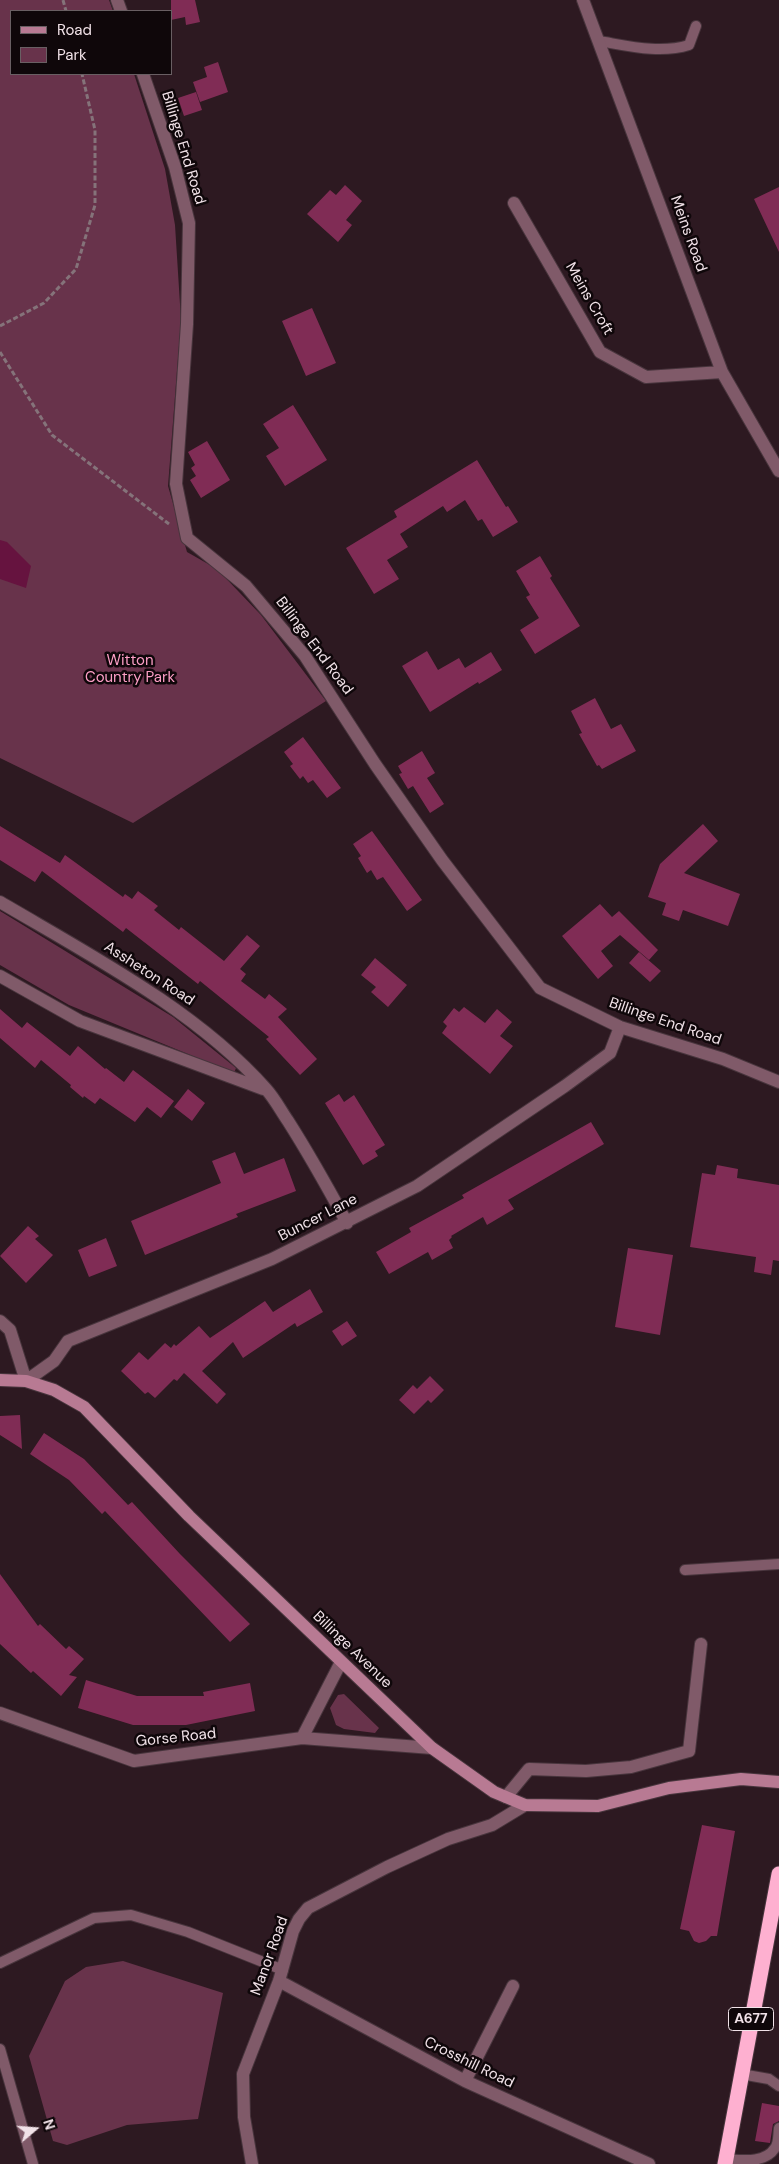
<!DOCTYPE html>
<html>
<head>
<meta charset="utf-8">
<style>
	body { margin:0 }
	#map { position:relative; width:779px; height:2164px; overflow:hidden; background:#2d1921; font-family:"DM Sans",sans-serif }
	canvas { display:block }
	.legend { position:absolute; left:10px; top:10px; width:162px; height:65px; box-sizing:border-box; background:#0f070a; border:1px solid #695f63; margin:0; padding:6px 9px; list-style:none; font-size:15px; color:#f1e2e8 }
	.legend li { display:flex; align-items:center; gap:10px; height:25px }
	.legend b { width:25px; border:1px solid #695f63 }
	.north { position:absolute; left:10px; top:2104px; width:50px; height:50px; -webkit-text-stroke:4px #0f070a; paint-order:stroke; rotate:72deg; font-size:14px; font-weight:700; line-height:20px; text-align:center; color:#f1e2e8 }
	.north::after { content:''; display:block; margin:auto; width:18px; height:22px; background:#f1e2e8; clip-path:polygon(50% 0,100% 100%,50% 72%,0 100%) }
</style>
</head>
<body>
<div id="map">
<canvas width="779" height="2164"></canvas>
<ul class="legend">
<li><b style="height:6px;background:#b87a93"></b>Road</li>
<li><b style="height:14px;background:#68334b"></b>Park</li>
</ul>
<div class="north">N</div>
</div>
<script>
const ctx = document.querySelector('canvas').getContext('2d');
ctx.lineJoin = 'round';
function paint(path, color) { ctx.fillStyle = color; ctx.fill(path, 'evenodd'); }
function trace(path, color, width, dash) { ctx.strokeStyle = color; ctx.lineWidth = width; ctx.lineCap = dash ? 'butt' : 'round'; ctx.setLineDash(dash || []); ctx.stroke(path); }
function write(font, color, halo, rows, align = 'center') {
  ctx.font = font + ' "DM Sans",sans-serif'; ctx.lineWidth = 5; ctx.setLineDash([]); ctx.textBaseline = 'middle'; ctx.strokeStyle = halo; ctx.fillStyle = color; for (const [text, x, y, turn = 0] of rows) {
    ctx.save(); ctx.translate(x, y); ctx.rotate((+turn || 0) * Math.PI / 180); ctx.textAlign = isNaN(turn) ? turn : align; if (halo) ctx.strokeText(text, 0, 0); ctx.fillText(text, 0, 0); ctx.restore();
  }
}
const green = new Path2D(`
	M0,0H109L113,11H11V74H134L165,169L175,225L181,320L168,486L187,552L217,569L261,615L326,701L133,823L0,758Z
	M0,911L173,1017L236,1068L234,1073L69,1005L0,965Z
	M344,1694L379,1728L375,1733L344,1729L336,1725L330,1708L338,1695Z
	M123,1961L223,1993L198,2119L127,2125L67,2145L53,2141L29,2056L65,1981L86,1967Z`);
const water = new Path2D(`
	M0,540L7,542L31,566L26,588L0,579Z`);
const building = new Path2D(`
	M171,0H195L200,22L186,25L185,17L171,20Z
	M218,62L228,92L200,102L193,82L207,77L204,67Z
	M196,92L202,110L184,116L178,98Z
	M345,185L362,201L346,220L352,225L338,242L307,214L330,190L336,195Z
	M779,187V252L754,199Z
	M312,308L336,363L306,376L282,321Z
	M293,405L327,460L285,486L266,456L279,448L263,424Z
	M207,441L230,480L201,498L190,480L196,476L191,468L195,465L188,452Z
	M477,460L506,507L508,506L518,522L493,537L482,519L478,521L465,500L447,512L443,506L400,534L408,547L387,560L399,579L374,594L346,548L397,517L394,511Z
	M540,556L552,576L550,578L580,626L535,654L520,630L539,618L526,597L530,595L516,571Z
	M427,651L438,670L459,658L465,668L491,652L502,670L479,684L478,682L430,712L402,666Z
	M595,698L611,729L621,724L636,751L602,769L599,765L597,766L579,734L582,733L571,711Z
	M303,737L341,788L327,798L313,780L308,783L303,776L300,779L290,766L293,764L284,752Z
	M422,751L435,773L427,778L444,804L430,813L413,786L408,789L399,774L402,773L398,766Z
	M703,824L718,841L684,873L740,894L728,926L683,910L679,921L662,915L666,903L648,897L660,864Z
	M0,826L60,863L65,855L123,897L125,894L132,899L138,891L158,906L154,910L179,930L181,927L224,961L247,935L260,946L240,969L246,974L241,981L265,999L269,994L287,1009L278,1017L317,1059L300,1075L266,1039L269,1037L200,981L198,984L126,928L123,932L42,871L35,882L0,860Z
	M372,831L422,900L407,911L383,877L377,880L371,870L367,873L358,858L361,856L353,844Z
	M600,904L612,917L619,911L658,950L649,960L620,935L601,951L613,966L598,979L562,936Z
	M639,952L661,971L650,982L629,963Z
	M375,958L407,985L388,1007L371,992L376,987L361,975Z
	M464,1007L485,1023L497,1009L512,1022L500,1036L513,1046L490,1074L442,1033L447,1026L443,1022L454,1008L459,1012Z
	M0,1009L22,1028L27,1022L70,1056L78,1046L105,1069L106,1068L124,1082L133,1070L174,1101L161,1118L147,1107L135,1122L100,1098L95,1104L84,1096L83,1098L70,1087L71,1085L41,1060L35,1068L0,1038Z
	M188,1089L205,1103L192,1121L174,1107Z
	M339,1094L344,1102L354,1095L385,1145L375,1151L378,1156L363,1165L325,1103Z
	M591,1122L604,1144L508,1200L514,1209L487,1225L483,1217L451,1236L452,1237L449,1240L453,1248L432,1260L428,1252L389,1274L376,1252L411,1232L409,1228L464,1198L462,1195Z
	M235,1152L244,1174L284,1158L296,1191L236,1214L238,1217L145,1255L131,1221L221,1183L212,1161Z
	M717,1165L738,1169L737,1178L779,1185V1261L773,1260L771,1275L754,1272L756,1257L690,1247L702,1173L715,1175Z
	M28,1226L39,1236L35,1239L53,1255L26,1283L0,1256Z
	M106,1238L117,1266L89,1277L78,1250Z
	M628,1248L673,1255L660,1335L615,1327Z
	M310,1289L323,1312L297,1327L295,1323L243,1358L233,1342L202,1371L226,1394L217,1404L184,1373L177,1381L174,1379L155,1398L148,1392L145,1394L121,1371L139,1352L148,1360L165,1343L171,1348L174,1344L176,1346L199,1326L210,1338L265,1301L273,1312Z
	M347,1321L357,1336L342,1346L332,1331Z
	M430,1376L444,1390L431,1403L428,1400L414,1414L399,1400L413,1385L417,1389Z
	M20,1415L22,1449L0,1435V1416Z
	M44,1433L84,1459L128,1505L132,1502L180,1554L250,1624L230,1642L105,1511L102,1514L69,1480L30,1454Z
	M0,1574L38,1626L40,1624L66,1649L69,1646L84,1659L69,1675L77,1677L61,1696L33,1671L31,1673L0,1644Z
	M86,1680L137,1696H204L203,1692L250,1683L255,1711L186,1725H133L78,1708Z
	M702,1825L735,1831L717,1936H711L706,1941L699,1943L694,1941L689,1931L680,1929Z
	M762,2103L779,2106V2121L773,2124L770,2143L755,2141Z`);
const path = new Path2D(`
	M63,0L66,11
	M0,326L44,303L76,269L95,205V130L82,74
	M0,352L52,435L169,524`);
const lane = new Path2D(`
	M599,41C629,46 660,54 689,45L696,26
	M685,1570L779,1564
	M0,1963L94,1918L131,1915L188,1932L283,1970
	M0,2049L33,2164
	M741,2074L769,2079L779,2086
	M726,2159C741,2160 765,2164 775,2148C779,2143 778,2134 779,2128`);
const street = new Path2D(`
	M117,0L121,11
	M583,0L722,372L779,471
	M143,74L175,167L189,223L187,324L176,484L187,538L246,586L305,656L375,764L442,860L540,988L620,1027L723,1059L779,1082
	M514,203L600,352L646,377L722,372
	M0,902C90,955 197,1011 266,1089C275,1099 281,1111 288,1121C309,1154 328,1188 347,1223
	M0,976L80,1021L263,1089
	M0,1321L10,1330L26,1381L54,1361L68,1341L272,1259L417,1186L565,1086L610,1053L620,1027
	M0,1713L134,1761L302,1738L432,1748
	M302,1738L341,1662
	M506,1797L529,1769L586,1771L631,1767L689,1751L701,1644
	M279,1981L465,2081L649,2164
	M465,2081L513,1986
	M252,2164L244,2117L243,2074L279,1981L293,1931L299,1919L308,1908L387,1867L448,1839L492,1825L525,1805`);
const secondary = new Path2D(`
	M0,1380L26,1381L54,1390L84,1407L189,1516L432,1748L494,1792L525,1805L598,1806L669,1788L741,1779L779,1782`);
const highway = new Path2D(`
	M725,2164L779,1874`);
const shields = [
	[751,2019,45]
];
const shieldNames = [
	["A677",751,2019]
];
const streetNames = [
	["Billinge End Road",183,148,73],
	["Meins Road",688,234,70],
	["Meins Croft",589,299,60],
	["Billinge End Road",314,646,53],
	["Assheton Road",149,974,33],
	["Billinge End Road",665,1022,19],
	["Buncer Lane",318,1218,-27],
	["Billinge Avenue",352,1650,44],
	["Gorse Road",176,1738,-6],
	["Manor Road",270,1956,-70],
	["Crosshill Road",469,2063,26]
];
const parkNames = [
	["Witton",130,661],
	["Country Park",130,678]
];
paint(green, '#68334b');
paint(water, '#66133f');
paint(building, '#802c55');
trace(lane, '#48353d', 12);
trace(street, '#48353d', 14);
trace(secondary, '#48353d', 14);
trace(highway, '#48353d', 17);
trace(path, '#85737a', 3, [5, 2.5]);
trace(lane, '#805a69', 10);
trace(street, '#805a69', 12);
trace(secondary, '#b87a93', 12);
trace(highway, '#feb0d0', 15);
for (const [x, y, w] of shields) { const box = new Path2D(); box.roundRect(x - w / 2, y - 11.5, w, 23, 4); ctx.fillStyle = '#0f070a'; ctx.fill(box); trace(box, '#f1e2e8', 1); }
write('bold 14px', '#f1e2e8', null, shieldNames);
write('15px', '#f1e2e8', '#0f070a', streetNames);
write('15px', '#fe9fc7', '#0f070a', parkNames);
</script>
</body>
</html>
